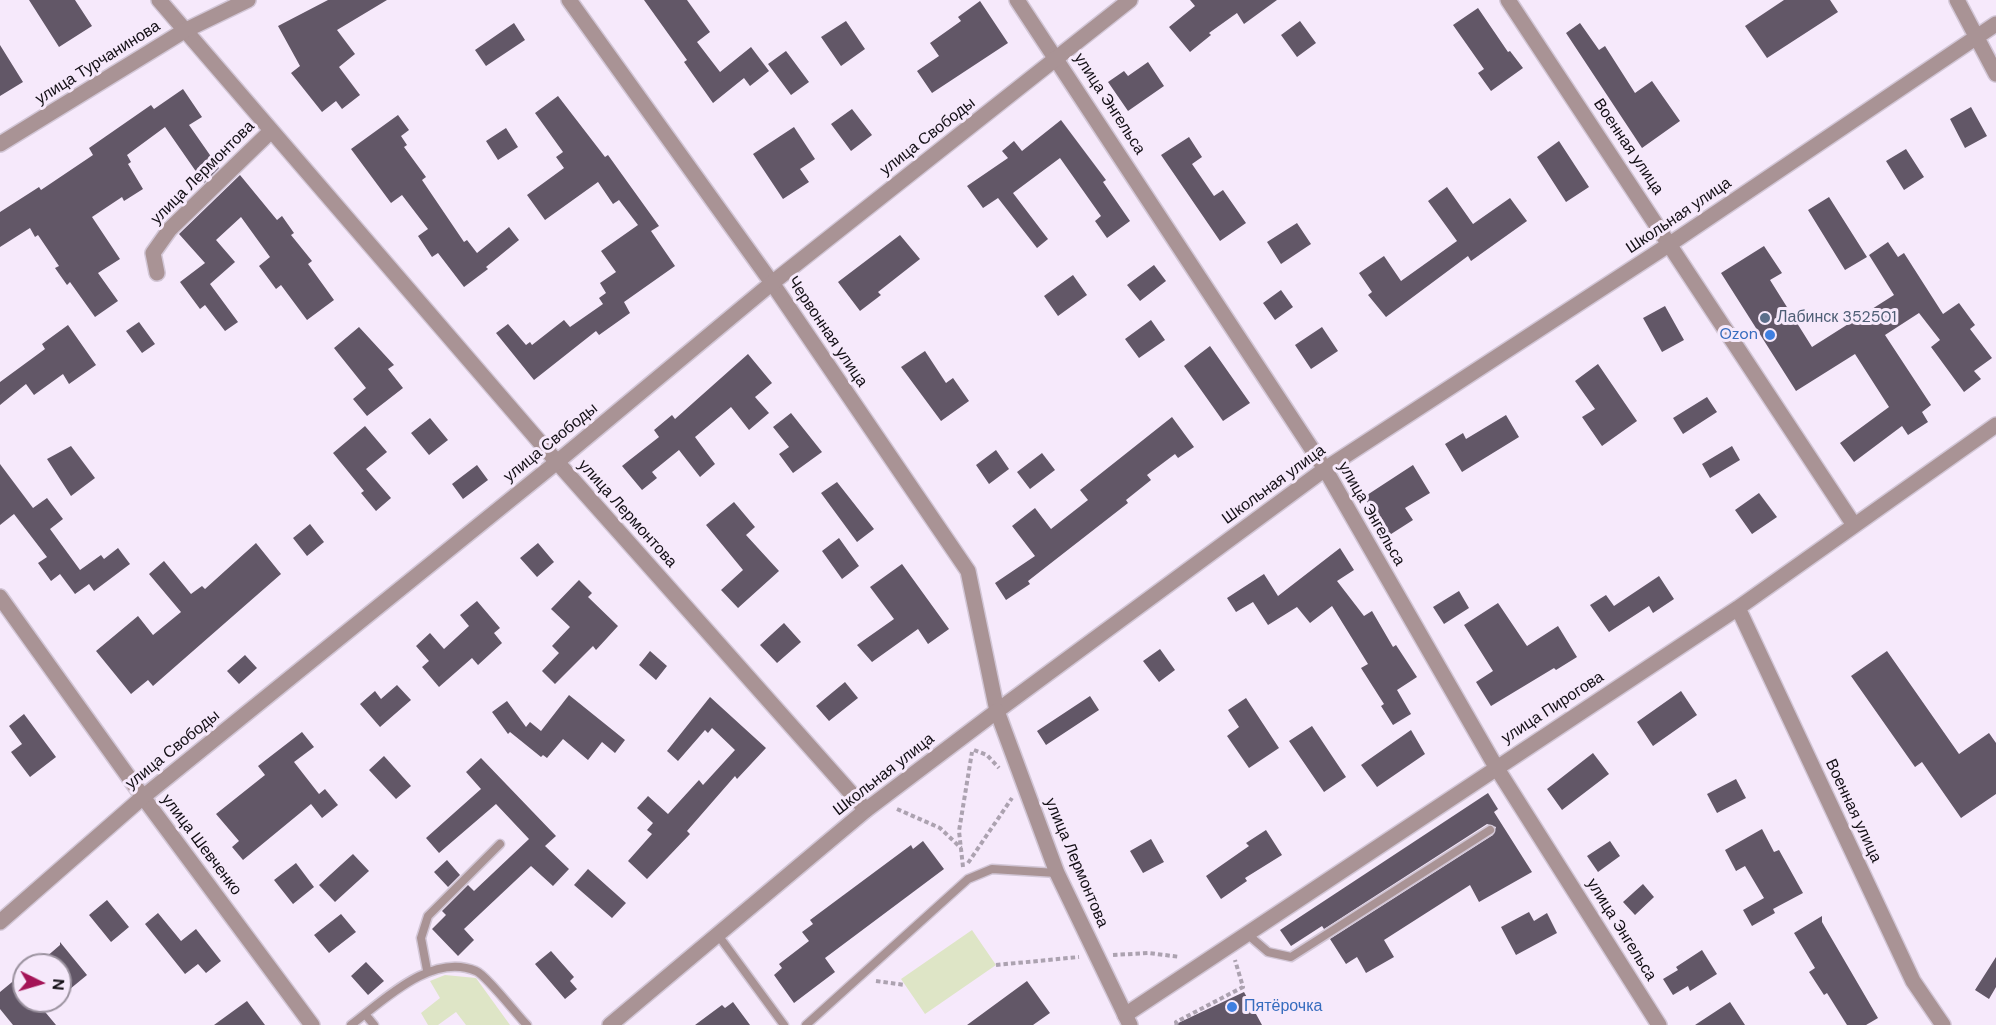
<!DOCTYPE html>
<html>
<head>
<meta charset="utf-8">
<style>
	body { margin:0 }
	#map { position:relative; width:1996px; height:1025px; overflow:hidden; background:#f6e9fb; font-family:"DM Sans",sans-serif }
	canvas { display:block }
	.north { position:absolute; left:12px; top:953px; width:60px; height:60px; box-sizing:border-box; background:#f6e9fb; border:2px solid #9b929f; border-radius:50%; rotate:95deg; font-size:16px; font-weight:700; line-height:24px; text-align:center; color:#130f15 }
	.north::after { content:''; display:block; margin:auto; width:21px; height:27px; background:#a41457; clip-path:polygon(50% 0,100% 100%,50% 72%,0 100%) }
</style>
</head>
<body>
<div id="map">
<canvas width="1996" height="1025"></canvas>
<div class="north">N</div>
</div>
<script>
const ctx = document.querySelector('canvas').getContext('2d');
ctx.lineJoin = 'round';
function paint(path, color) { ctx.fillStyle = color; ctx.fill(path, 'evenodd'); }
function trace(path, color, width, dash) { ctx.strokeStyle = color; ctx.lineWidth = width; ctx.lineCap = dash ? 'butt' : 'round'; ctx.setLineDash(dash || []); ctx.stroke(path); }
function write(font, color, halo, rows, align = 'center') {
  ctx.font = font + ' "DM Sans",sans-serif'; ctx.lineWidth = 6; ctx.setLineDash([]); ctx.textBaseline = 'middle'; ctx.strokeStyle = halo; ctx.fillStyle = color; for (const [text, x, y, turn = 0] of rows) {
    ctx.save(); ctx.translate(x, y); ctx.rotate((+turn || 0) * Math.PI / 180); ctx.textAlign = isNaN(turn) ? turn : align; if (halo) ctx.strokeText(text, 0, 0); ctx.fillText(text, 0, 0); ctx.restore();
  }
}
const green = new Path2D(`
	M972,930L996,965L925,1014L901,979Z
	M445,975L476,978L510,1025H466L456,1012L438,1025H428L421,1013L440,998L430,981Z`);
const building = new Path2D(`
	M29,0H75L92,26L59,47Z
	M328,0H387L337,30L355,54L339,67L360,95L342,109L336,101L322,112L291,73L300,66L278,26Z
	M644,0H687L710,32L697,42L720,72L751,47L769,71L750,86L744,78L713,103L684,62L687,60Z
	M1190,0H1277L1244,24L1237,13L1209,33L1211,35L1190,52L1169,27L1195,6Z
	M1784,0H1830L1838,12L1767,58L1745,26Z
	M980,1L1008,43L932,93L917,71L939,56L930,43L961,21L958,17Z
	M1478,8L1508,52L1510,51L1523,68L1491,91L1478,73L1484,69L1453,25Z
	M846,21L865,49L841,66L821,37Z
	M1300,21L1316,43L1297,57L1281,35Z
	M514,23L525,40L486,66L475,50Z
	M1580,23L1599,50L1605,46L1635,93L1652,81L1680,121L1642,148L1566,33Z
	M0,45L23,82L0,96Z
	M786,51L809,82L791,95L768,64Z
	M1148,62L1164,86L1128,111L1108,82L1124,71L1128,76Z
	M183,89L202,117L189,125L219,168L204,183L165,127L127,155L131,162L128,164L143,189L124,201L122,197L92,217L120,259L98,273L118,301L95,317L70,282L67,285L55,268L59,266L38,235L35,237L30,228L0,247V212L39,187L41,190L93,155L89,148L151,105L154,109Z
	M558,96L605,157L608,155L659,226L651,231L675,266L624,302L630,313L599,335L596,331L534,380L496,333L508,324L526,345L530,342L532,345L564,320L570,327L603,304L599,298L606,293L600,283L616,272L601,251L638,225L619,200L613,204L598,182L545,220L527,195L564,168L556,157L563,152L535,113Z
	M1971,107L1987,136L1965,148L1950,119Z
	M852,109L872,135L851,151L831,124Z
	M398,115L409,130L401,136L407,145L404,147L426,177L422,180L464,242L467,240L477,253L509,227L519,240L486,267L488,269L464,287L438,253L432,257L418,236L428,229L402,195L391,203L351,149Z
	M1061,120L1106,180L1103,182L1130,221L1107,238L1095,221L1101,216L1060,158L1013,193L1048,239L1037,248L998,198L983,208L967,186L1008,158L1002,151L1014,141L1022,151Z
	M794,127L815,159L800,169L809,182L783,199L753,154Z
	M506,128L518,147L498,160L486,141Z
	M1189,137L1202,157L1192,164L1214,196L1223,190L1246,223L1220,241L1161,155Z
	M1559,141L1589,187L1566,202L1537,157Z
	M1906,149L1924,177L1904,190L1886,161Z
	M240,175L277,220L282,216L294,233L291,235L312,261L308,264L334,300L307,320L281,285L276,289L259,266L270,257L241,217L216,240L235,262L210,284L238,322L225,331L205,305L200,309L180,282L205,263L179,234Z
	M1447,187L1473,224L1510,198L1527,221L1471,261L1468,256L1386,317L1368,295L1372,292L1359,273L1384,256L1401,281L1457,241L1428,201Z
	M1829,197L1867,257L1845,270L1808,210Z
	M1297,223L1311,244L1281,264L1267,242Z
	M900,235L920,259L878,292L881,295L860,311L838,282Z
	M1888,242L1898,257L1904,253L1943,314L1959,303L1975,325L1970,329L1992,358L1974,371L1981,379L1964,392L1931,347L1940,340L1919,313L1885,335L1931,405L1922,412L1928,422L1908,435L1902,426L1854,462L1840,443L1889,407L1855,354L1796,391L1721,273L1764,246L1782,273L1770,280L1812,347L1894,295L1869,255Z
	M1154,265L1166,281L1140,301L1127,285Z
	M1073,275L1087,295L1058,316L1044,296Z
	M1281,290L1293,307L1275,320L1263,303Z
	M1665,306L1684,340L1662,352L1643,318Z
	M1151,320L1165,340L1139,358L1125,339Z
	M139,322L155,344L142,353L126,331Z
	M68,325L96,365L69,384L63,374L34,395L26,384L0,405V382L45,349L42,344Z
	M359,327L394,365L388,369L403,388L367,416L353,399L366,388L334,348Z
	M1322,327L1338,351L1311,369L1295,345Z
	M1210,346L1250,403L1223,421L1184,366Z
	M925,351L946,383L953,378L969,401L941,421L901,367Z
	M748,354L772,383L755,397L769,413L749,430L731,407L695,437L715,464L700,477L679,450L652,472L657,478L642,490L622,466L659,437L654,430L672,415L675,419Z
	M1598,364L1637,421L1602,446L1582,417L1595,409L1575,381Z
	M1707,397L1717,412L1683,434L1673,418Z
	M791,413L822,452L793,473L779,454L789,447L773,427Z
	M1506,415L1519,437L1462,472L1445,444L1463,433L1466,439Z
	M1172,417L1194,447L1178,458L1175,454L1147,475L1151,480L1126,500L1128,503L1028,581L1030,584L1006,600L995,583L1035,556L1012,526L1035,508L1051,529L1088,500L1080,490Z
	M430,418L448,440L429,455L411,433Z
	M365,426L387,452L366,469L391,498L376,511L361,493L364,491L333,453Z
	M71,446L95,478L71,496L47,459Z
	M1732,446L1740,460L1710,478L1702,464Z
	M996,450L1009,469L989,484L976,465Z
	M1042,453L1055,470L1030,489L1017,472Z
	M0,464L33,508L47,498L63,519L50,529L80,570L101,555L104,559L118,548L130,564L94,591L89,584L75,594L60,574L51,581L38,563L47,557L14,514L0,525Z
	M477,465L488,480L463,499L452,484Z
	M1413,465L1430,493L1405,508L1413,520L1388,536L1364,497Z
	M837,482L874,529L857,542L821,493Z
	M1759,493L1777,517L1752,534L1735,510Z
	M734,502L755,527L746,535L779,571L738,608L721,590L743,570L706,525Z
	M310,524L324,542L307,556L293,538Z
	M839,538L859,566L842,579L822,551Z
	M256,543L281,574L153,686L148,680L131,694L96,651L138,616L153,635L181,612L149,574L164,561L191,594L202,586L205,589Z
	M538,543L554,562L537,577L520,558Z
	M1340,548L1354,570L1337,581L1364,616L1372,611L1393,647L1396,645L1417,677L1397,690L1411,714L1393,725L1381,706L1384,704L1361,668L1368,664L1332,606L1310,623L1297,607L1268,625L1253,602L1236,612L1227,598L1264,574L1278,596Z
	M902,564L949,629L928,644L918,629L872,662L857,645L894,619L870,587Z
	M1659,576L1674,599L1653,613L1649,606L1609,632L1590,605L1606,595L1614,606Z
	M579,580L592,593L588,597L618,626L596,650L593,646L555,684L542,671L559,653L552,646L570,627L551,609Z
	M1459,591L1469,608L1444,624L1433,607Z
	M477,601L500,628L494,633L502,643L478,665L472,658L439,687L422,667L429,661L416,646L430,633L444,649L469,626L460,615Z
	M1498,603L1527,646L1558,626L1577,657L1556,670L1554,668L1491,706L1476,682L1493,671L1464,625Z
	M784,623L801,642L777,663L760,645Z
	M1160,649L1175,670L1159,682L1143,661Z
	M650,651L667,666L656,680L639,665Z
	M1887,651L1959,754L1989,733L1996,743V794L1961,818L1922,762L1915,767L1851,676Z
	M245,655L257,668L239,684L227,671Z
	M845,682L858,698L829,721L816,706Z
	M397,685L411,700L380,727L360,704L375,691L381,699Z
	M1681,691L1697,715L1653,746L1637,722Z
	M569,695L625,740L615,753L602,742L588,760L563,739L547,758L543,755L541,757L510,732L508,734L492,712L507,701L526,727L530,722L541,731Z
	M1090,696L1099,710L1046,745L1037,731Z
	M710,697L766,748L737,779L735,776L687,831L690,834L647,879L628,861L652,834L647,830L653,823L637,808L648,796L668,814L699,780L703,785L735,750L712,728L708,733L705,730L678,761L667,751Z
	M1246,698L1279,748L1249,768L1227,736L1239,727L1228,710Z
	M24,714L56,757L30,777L11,752L22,744L9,726Z
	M1312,726L1346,777L1324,792L1289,741Z
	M1411,730L1425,754L1377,787L1361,765Z
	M302,732L314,747L294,762L319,794L325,789L338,805L322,818L311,804L243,860L232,847L239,841L216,814L265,775L258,766Z
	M1593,753L1609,774L1562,810L1547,789Z
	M384,756L411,786L396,799L369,770Z
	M481,758L556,836L545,846L569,869L553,886L531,866L464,929L474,940L458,956L432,929L446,915L442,911L468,885L474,891L529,839L496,804L439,853L426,838L481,789L466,772Z
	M1736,779L1746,798L1717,813L1707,794Z
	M1488,793L1498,809L1494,812L1532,872L1479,902L1470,885L1384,940L1394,957L1366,973L1357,957L1346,964L1330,939L1493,835L1496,827L1487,824L1324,929L1322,926L1291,946L1280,930Z
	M1762,829L1774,852L1779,850L1803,893L1773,909L1775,913L1752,926L1743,910L1764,898L1745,866L1736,871L1725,850Z
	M1266,830L1282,855L1245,878L1247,881L1221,899L1206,876L1249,846L1246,843Z
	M1151,839L1164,862L1143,873L1130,851Z
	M923,841L944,869L825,958L835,972L794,1003L774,975L782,968L779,964L809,941L802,932L813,924L810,920L911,845L913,849Z
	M1610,841L1620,856L1598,872L1587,856Z
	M353,854L369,871L335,902L319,885Z
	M447,860L460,875L434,901L448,887L434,872Z
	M296,863L314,887L293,904L274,880Z
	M588,869L626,903L612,918L574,885Z
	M1643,884L1654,897L1635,915L1623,902Z
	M107,900L129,927L111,942L89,915Z
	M1529,912L1534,921L1547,913L1557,933L1516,955L1501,927Z
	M158,913L181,941L196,929L221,961L206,973L198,964L185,974L145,924Z
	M341,914L356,932L329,953L314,935Z
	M1822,916V922L1878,1018L1866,1025H1847L1827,993L1824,995L1809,972L1815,968L1794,933Z
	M60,942L87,975L70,989L60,977V965H37L60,945Z
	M1702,950L1717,974L1690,991L1688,986L1673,995L1663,979L1678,970L1676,967Z
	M551,951L574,977L570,981L577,989L565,999L535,964Z
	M1996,957V987L1989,999L1975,990Z
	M366,962L384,981L368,995L351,976Z
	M17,978L24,987V1001H36L56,1025H13L0,1009V992Z
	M1027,981L1050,1013L1033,1025H967Z
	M1244,992L1262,1025H1174Z
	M247,1001L265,1025H214Z
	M733,1002L750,1025H695L722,1005L725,1008Z
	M1730,1002L1745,1025H1695Z`);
const path = new Path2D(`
	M974,750L987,755L999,768
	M897,809L940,828L961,848
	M968,863L1012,798
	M963,867L959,831L972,752
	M1113,955L1149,953L1180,957
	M996,965L1079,957
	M876,981L905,985
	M1177,1025L1176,1022L1243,987L1235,960`);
const service = new Path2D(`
	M1246,933L1268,952L1291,957L1490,830
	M718,935L784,1025
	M427,970L421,938L428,916L500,844
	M365,1014L374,1025
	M351,1025C384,1000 432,952 476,971C486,975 517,1015 527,1025
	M806,1025L968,879L992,869L1057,873`);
const minor = new Path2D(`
	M159,0L557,462L866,810
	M569,0L772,283L968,571L997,711L1325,469L1670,244L1996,24
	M1017,0L1325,469L1496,767L1659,1025
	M1508,0L1854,525
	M1957,0L1996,74
	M157,273L153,253L170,229L271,131
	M0,597L143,797L312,1025
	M1738,608L1913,981L1943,1025
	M1125,1015L1738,608L1996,425`);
const tertiary = new Path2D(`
	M0,144L184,31L248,0
	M0,922L143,797L557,462L772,283L1130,0
	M610,1025L866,810L997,711L1057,873L1130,1025`);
const markers = [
	[1765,318,6,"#5c6f8a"],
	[1770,335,6,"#3f7fe0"],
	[1232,1007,6,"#3f7fe0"]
];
const streetNames = [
	["улица Турчанинова",98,63,-32],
	["улица Энгельса",1109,104,57],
	["улица Свободы",928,137,-38],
	["Военная улица",1628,147,56],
	["улица Лермонтова",203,173,-45],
	["Школьная улица",1679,216,-34],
	["Червонная улица",827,332,56],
	["улица Свободы",551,443,-39],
	["Школьная улица",1274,485,-36],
	["улица Лермонтова",627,514,48],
	["улица Энгельса",1371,514,60],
	["улица Пирогова",1553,708,-33],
	["улица Свободы",173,750,-39],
	["Школьная улица",884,775,-38],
	["Военная улица",1853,811,65],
	["улица Шевченко",201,845,53],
	["улица Лермонтова",1076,863,67],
	["улица Энгельса",1621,930,58]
];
const serviceNames = [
	["Лабинск 352501",1777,318]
];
const shopNames = [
	["Ozon",1758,335],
	["Пятёрочка",1244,1007,"left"]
];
paint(green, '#dee5c6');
paint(building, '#625767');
trace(service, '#d2c6d6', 11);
trace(minor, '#d2c6d6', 18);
trace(tertiary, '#d2c6d6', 18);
trace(path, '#aca2b0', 4, [4.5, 3]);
trace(service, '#a99395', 8);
trace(minor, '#a99395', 15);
trace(tertiary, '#a99395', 15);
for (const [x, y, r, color] of markers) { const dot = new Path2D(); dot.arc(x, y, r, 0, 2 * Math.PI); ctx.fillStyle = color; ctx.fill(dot); trace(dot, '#f6e9fb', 2); }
write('16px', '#130f15', '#f6e9fb', streetNames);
write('16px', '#4e5e75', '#f6e9fb', serviceNames, 'left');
write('16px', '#366cbe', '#f6e9fb', shopNames, 'right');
</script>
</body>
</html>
